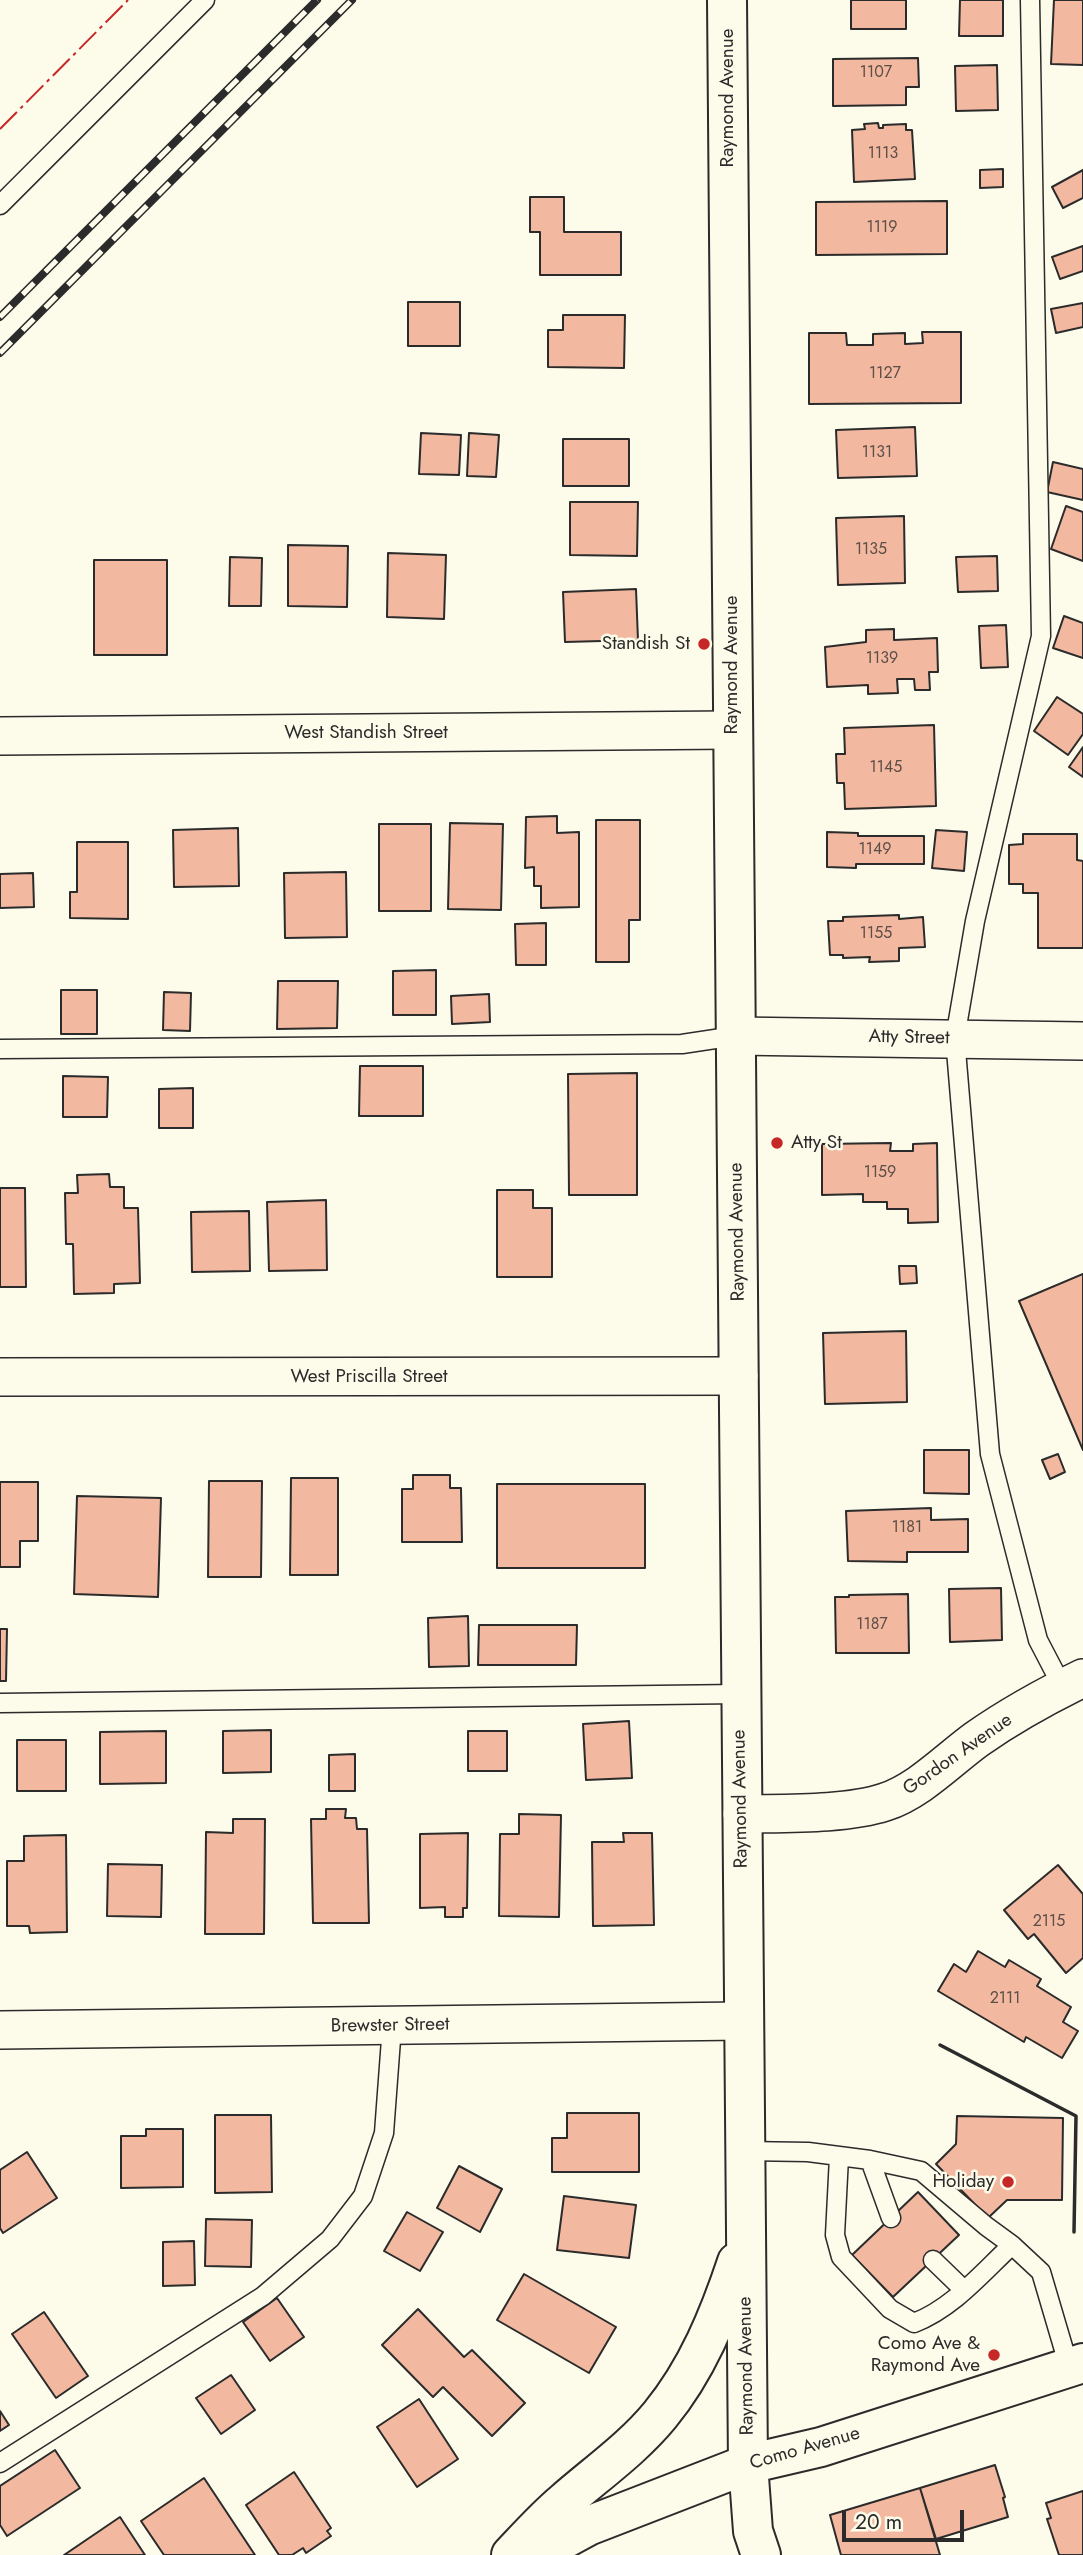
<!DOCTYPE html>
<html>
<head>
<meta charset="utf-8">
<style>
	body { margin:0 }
	#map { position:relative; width:1083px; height:2555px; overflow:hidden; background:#fdfbea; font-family:Jost,sans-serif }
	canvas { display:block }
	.scale { position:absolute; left:842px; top:2510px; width:122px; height:32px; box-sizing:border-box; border:4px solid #2b2b2b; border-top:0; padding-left:9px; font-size:21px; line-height:24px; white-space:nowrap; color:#2b2b2b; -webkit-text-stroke:5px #fdfbea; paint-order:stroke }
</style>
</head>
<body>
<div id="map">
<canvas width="1083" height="2555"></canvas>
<div class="scale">20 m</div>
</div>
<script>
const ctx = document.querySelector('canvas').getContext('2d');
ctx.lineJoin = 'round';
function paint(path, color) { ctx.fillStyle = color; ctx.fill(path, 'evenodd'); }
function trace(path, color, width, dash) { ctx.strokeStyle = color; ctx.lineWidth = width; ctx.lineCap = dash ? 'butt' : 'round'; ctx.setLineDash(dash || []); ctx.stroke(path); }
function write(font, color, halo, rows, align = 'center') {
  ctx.font = font + ' Jost,sans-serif'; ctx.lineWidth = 5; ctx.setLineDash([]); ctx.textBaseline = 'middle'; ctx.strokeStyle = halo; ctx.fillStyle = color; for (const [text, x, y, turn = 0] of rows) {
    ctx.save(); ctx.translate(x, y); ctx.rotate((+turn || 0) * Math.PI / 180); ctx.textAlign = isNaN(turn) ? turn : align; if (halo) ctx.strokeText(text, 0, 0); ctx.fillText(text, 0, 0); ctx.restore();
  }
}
const building = new Path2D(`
	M851,0H906V29H851Z
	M960,0H1003V36H959Z
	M1054,0H1083V65L1051,64Z
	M918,58L919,87H906V105L833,106V59Z
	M997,65L998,110L956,111L955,66Z
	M878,123L879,128H883V125L906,124V130H912L915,179L854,182L852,130L865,129L864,124Z
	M1003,169V187L980,188V170Z
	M1083,170V198L1063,208L1052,187Z
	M530,197H564V232H621V275H540V232H530Z
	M947,201V254L816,255V202Z
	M1083,246V271L1060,279L1052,257Z
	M408,302H460V346H408Z
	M1083,303V327L1056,333L1051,309Z
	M563,315H625L624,368L548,367V330H563Z
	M922,332H961V403L809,404V333H846L847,345H873V334L905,333V344L923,343Z
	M915,427L917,476L838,478L836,430Z
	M421,433L461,435L459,475L419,474Z
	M469,433L499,435L496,477L467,476Z
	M563,439H629V486H563Z
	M1053,462L1083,469V500L1047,492Z
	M570,502H638L637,556L570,555Z
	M1066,506L1083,512V561L1051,549Z
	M904,516L905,583L838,585L836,518Z
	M288,545L348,546L347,607L288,606Z
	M388,553L446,555L444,619L387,617Z
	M997,556L998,591L958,592L956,557Z
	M230,557L262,558L261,606H229Z
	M94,560H167V655H94Z
	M636,589L638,640L565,642L563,592Z
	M1064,616L1083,623V658L1053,648Z
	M1006,625L1008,667L981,668L979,626Z
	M894,629V640L937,638L938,672H929L930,690H915L914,679H897L898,693L868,694V685L827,687L825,647L866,642V630Z
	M1057,697L1083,714V734L1068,755L1034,731Z
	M934,725L936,806L845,809L844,783H837L836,754H845L844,728Z
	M1083,747V777L1069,767Z
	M557,816V833L579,832V907L541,908V886H534V867L525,868L526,817Z
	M596,820H640V920H629V962H596Z
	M450,823L503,824L501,910L448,909Z
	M379,824H431V911H379Z
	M238,828L239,886L174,887L173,830Z
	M936,830L967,832L964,871L932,868Z
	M827,832L858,833V836H924V864H856V868L827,867Z
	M1023,834H1077V860L1083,861V948H1038V893H1023V884H1009V845L1023,844Z
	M77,842H128V919L70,918V892H77Z
	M346,872L347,937L285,938L284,873Z
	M33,873L34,907L0,908V874Z
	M899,915V919L923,917L925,947L899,948V961L869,962L870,957L843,958V955H830L828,921H843V917Z
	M546,923V965H516L515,924Z
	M436,970V1015H393V971Z
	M278,981H338L337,1028L277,1029Z
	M61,990H97V1034H61Z
	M164,992L191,993L190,1031L163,1030Z
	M489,994L490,1022L452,1024L451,996Z
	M360,1066H423V1116H359Z
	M637,1073V1195H569L568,1074Z
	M63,1076L108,1077L107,1117H63Z
	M193,1088V1128H159V1089Z
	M891,1143L890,1151H913V1144L937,1143L938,1222L908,1223V1209H887V1202H863V1194L822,1195V1144Z
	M109,1174L110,1187H124V1208H138L140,1283L114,1284V1293L74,1294L73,1244H66L65,1193H78L77,1175Z
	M0,1188H25L26,1287H0Z
	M497,1190H533V1208H552V1277H497Z
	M326,1200L327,1270L269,1271L267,1202Z
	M249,1211L250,1271L192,1272L191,1212Z
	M899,1266H916L917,1283L900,1284Z
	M1083,1274V1450L1019,1301Z
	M906,1331L907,1402L825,1404L823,1333Z
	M924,1450H969V1494L924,1493Z
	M1058,1454L1065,1472L1050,1479L1042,1460Z
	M413,1475H450V1488H461L462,1542H402V1489H413Z
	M291,1478H338V1575H290Z
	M209,1481H262L261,1577H208Z
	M0,1482H38V1541H20V1567H0Z
	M497,1484H645V1568H497Z
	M77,1496L161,1498L158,1597L74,1594Z
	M931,1508V1520L968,1519V1552H907V1562L848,1561L846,1511Z
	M1001,1588L1002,1640L950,1642L949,1589Z
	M908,1594L909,1653H836L835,1597H849V1595Z
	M468,1616L469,1666L429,1667L428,1618Z
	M479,1625H577L576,1665H478Z
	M0,1629H7L6,1681H0Z
	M629,1721L632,1778L586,1780L583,1724Z
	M271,1730V1772L223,1773V1731Z
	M166,1731V1783L100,1784V1732Z
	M468,1731H507V1771H468Z
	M17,1740H66V1791H17Z
	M355,1754V1791H329V1755Z
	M326,1809H346L345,1818H356L357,1829H367L369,1923H313L311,1819H326Z
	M519,1814L561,1815L559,1917L499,1916L500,1834H519Z
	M233,1819H265L264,1934H205L206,1832L233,1833Z
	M468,1833L467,1908H463V1917H445V1907L420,1908V1834Z
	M623,1833H652L654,1925L593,1926L592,1842H624Z
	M66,1835L67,1932L30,1933L29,1926H7V1861H24V1836Z
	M108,1864L162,1865L161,1917L107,1916Z
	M1058,1865L1083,1894V1958L1066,1973L1034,1934L1028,1939L1004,1910Z
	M978,1951L1005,1967L1009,1960L1041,1979L1037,1986L1071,2007L1063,2022L1078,2031L1062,2058L1026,2037L1024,2042L938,1991L954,1964L966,1972Z
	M567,2113H639V2172H552V2138H567Z
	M215,2115H271L272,2192L215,2193Z
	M957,2116L1063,2118L1062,2200H1007L988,2218L936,2164L956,2144Z
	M146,2129H183V2187L121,2188V2136H146Z
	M27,2152L57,2198L3,2233L0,2228V2170Z
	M459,2166L502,2189L480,2232L437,2208Z
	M918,2192L959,2235L893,2297L852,2255Z
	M564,2196L636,2205L629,2258L557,2250Z
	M407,2212L443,2232L420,2271L384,2251Z
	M206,2219L252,2220L251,2267L205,2266Z
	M194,2241L195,2285L163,2286V2242Z
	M524,2274L616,2327L589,2373L497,2320Z
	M277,2298L304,2337L270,2361L243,2322Z
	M418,2309L464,2357L472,2350L525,2403L492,2436L443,2387L433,2397L382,2345Z
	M44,2312L88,2376L56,2398L12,2334Z
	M231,2375L255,2410L221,2434L196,2398Z
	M419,2399L458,2459L417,2487L377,2427Z
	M0,2411L9,2425L0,2431Z
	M55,2450L80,2488L7,2536L0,2525V2486Z
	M995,2465L1005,2497L1003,2498L1008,2517L936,2539L920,2488Z
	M294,2472L331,2528L327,2531L331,2536L306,2553L303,2548L292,2555H279L246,2505Z
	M204,2478L255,2555H164L141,2521Z
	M920,2488L940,2555H841L830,2515Z
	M1083,2491V2555H1059L1047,2519L1051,2518L1046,2503Z
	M120,2517L145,2555H64Z`);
const service = new Path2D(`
	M1030,0L1041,636L975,921L955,1038L990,1454L1038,1640L1063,1688
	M0,205L205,0
	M0,1049L682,1044L735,1036
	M0,1703L740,1694
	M744,2151L808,2152L870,2160L921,2171L986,2226L1012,2245L1041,2272L1069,2367
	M839,2157L835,2235L841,2257L890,2309L914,2323C953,2308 982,2273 1012,2245
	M870,2160L891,2218
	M933,2260L964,2290
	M0,2463L263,2296L330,2239L363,2196L384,2133L392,2026`);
const minor = new Path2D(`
	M0,736L732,730
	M735,1036L1083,1041
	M0,1377L739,1376
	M742,1814C783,1813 846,1815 885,1802C919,1791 948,1760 977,1739C1010,1716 1046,1696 1083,1678
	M0,2030L743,2021`);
const tertiary = new Path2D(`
	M727,0L748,2464
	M511,2555C528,2537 545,2518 564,2502C597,2473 632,2449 660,2415C697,2370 719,2316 737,2262`);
const secondary = new Path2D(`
	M748,2464L753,2531L761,2555
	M535,2555L588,2526L748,2464L821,2447L1083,2363`);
const rail = new Path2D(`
	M0,317L317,0
	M0,353L352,0`);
const wall = new Path2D(`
	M940,2045L1076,2116L1074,2232`);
const power = new Path2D(`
	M0,129L128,0`);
const markers = [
	[704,644,7,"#c62828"],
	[777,1143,7,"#c62828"],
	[1008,2182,7,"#c62828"],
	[994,2355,7,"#c62828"]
];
const numberNames = [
	["1107",876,73],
	["1113",883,154],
	["1119",882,228],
	["1127",885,374],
	["1131",877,453],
	["1135",871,550],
	["1139",882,659],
	["1145",886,768],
	["1149",875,850],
	["1155",876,934],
	["1159",880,1173],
	["1181",907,1528],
	["1187",872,1625],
	["2115",1049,1922],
	["2111",1005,1999]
];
const streetNames = [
	["Raymond Avenue",728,98,-90],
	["Raymond Avenue",732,665,-90],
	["West Standish Street",366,733],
	["Atty Street",909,1038,1],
	["Raymond Avenue",738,1232,-91],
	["West Priscilla Street",369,1377],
	["Gordon Avenue",958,1755,-35],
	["Raymond Avenue",741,1799,-91],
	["Brewster Street",390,2026,-1],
	["Raymond Avenue",747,2366,-91],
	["Como Avenue",805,2449,-16]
];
const poiNames = [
	["Standish St",690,644],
	["Atty St",791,1143,"left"],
	["Holiday",994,2182],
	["Como Ave &",980,2344],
	["Raymond Ave",980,2366]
];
paint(building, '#f2b8a0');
trace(building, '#2b2b2b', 2);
trace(service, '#2b2b2b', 21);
trace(minor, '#2b2b2b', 40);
trace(tertiary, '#2b2b2b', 42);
trace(secondary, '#2b2b2b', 42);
trace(service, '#fdfbea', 18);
trace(minor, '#fdfbea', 37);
trace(tertiary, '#fdfbea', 38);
trace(secondary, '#fdfbea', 38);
trace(rail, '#2b2b2b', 8);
trace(rail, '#fdfbea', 5, [16]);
trace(wall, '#2b2b2b', 3.5);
trace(power, '#c62828', 2, [24, 5, 3.5, 5]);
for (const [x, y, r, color] of markers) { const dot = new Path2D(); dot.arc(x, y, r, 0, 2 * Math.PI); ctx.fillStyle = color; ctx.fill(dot); trace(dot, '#fdfbea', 2.5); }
write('16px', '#5d4e48', null, numberNames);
write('19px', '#2b2b2b', '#fdfbea', streetNames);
write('19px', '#2b2b2b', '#fdfbea', poiNames, 'right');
</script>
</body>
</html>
